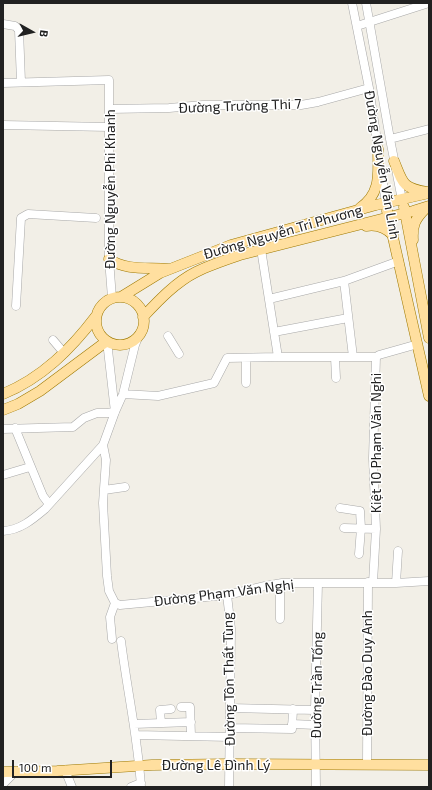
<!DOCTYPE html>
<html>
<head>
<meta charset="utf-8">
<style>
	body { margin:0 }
	#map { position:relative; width:432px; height:790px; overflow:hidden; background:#f2efe7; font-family:"Exo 2",sans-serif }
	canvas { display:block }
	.frame { position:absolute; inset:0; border:4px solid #212121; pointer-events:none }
	.north { position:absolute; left:12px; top:12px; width:40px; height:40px; -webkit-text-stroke:3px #fff; paint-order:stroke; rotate:98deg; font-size:11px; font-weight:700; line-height:16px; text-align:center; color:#212121 }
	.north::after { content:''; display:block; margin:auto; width:14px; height:18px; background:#212121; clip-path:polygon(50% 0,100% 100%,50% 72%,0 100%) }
	.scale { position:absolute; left:12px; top:760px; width:100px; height:18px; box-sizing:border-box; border:2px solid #212121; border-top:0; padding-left:5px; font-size:12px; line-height:14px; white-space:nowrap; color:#212121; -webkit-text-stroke:3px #fff; paint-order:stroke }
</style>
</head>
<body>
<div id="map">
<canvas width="432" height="790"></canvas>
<div class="frame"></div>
<div class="north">B</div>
<div class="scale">100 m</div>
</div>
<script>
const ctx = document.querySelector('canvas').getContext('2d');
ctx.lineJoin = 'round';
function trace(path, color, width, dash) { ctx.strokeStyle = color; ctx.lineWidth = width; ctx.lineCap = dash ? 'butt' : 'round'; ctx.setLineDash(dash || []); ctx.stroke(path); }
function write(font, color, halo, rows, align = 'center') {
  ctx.font = font + ' "Exo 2",sans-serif'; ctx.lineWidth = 3; ctx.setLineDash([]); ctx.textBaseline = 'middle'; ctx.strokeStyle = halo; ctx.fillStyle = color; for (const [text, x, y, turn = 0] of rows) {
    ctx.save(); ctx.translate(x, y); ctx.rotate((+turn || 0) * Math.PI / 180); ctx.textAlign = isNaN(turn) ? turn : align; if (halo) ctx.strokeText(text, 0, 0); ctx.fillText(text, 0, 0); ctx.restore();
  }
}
const minor = new Path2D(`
	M352,3L369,88L379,154
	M366,3L390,139L402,200
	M3,24L15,26L19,30L21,82
	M357,26L429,3
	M3,83L109,80V259L112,298
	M109,109L169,108L203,105H301L318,102L369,88
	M3,125L109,127
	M390,139L429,129
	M381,171L386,203
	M261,249L278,357
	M344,281L353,357
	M269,299L344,281L399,261
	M16,306L21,218L28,214L96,218
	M274,332L348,318
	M168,336L179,354
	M53,340L64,353
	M107,341L115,412
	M335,357L336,378
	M246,358V383
	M123,394L158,396L214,383L227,358L278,357H376L379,355L418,344
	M15,428L43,496L49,504
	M3,429L73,427L84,418L97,413H107L115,412
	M103,445L106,460L103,503L107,576L109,591L115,603L120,605L227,595L265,586L282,583H396L429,581
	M3,475L30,467
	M104,490L125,487
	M340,508L360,511L361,528L359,554
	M344,528L376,529
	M3,531C20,530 32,520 45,509L103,445L115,412L123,394L135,345L139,335
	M373,583L376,529L373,458L376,357
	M396,583L398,551
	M280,584V619
	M227,595L231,629L229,787
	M112,639L110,617L115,603
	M121,641C127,690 138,738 141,787
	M181,707H190L191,736
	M230,708L315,710
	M161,723L160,710L171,709
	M134,724L191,722
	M292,724L316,725
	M230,728L292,729L293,709
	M136,735L230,737
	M367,764L368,582
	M65,770L72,787
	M3,784L16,771
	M131,787L141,783
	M316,787L315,710L318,583`);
const major = new Path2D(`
	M394,161C403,183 402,188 427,192
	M404,207L429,338
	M360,208C382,193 378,172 378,149
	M387,211L429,396
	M366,226C377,224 385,227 393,235
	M413,240C412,225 415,219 426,208
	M109,259C126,271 148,267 168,269
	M121,297L160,273L231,245L376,205L429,193
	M96 321a24 24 0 1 1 48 0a24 24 0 1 1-48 0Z
	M143,317C159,300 176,282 196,272C210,265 225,260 240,255L413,211L429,206
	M3,394C42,378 71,349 96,316
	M3,410L18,404L40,391L107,341
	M3,772L57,771L152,765L230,764L429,765`);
const streetNames = [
	["Đường Trường Thi 7",240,106,-2],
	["Đường Nguyễn Văn Linh",382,165,80],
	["Đường Nguyễn Phi Khanh",110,189,-90],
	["Đường Nguyễn Tri Phương",283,232,-16],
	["Kiệt 10 Phạm Văn Nghi",376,443,-90],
	["Đường Phạm Văn Nghị",224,593,-7],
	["Đường Đào Duy Anh",367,673,-90],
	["Đường Tôn Thất Tùng",229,679,-91],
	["Đường Trần Tống",317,685,-89],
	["Đường Lê Đình Lý",216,765]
];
trace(minor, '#a8a8a8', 9);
trace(major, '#9e7900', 11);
trace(minor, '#fff', 8);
trace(major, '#ffdf9f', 10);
write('14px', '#212121', '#fff', streetNames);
</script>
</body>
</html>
